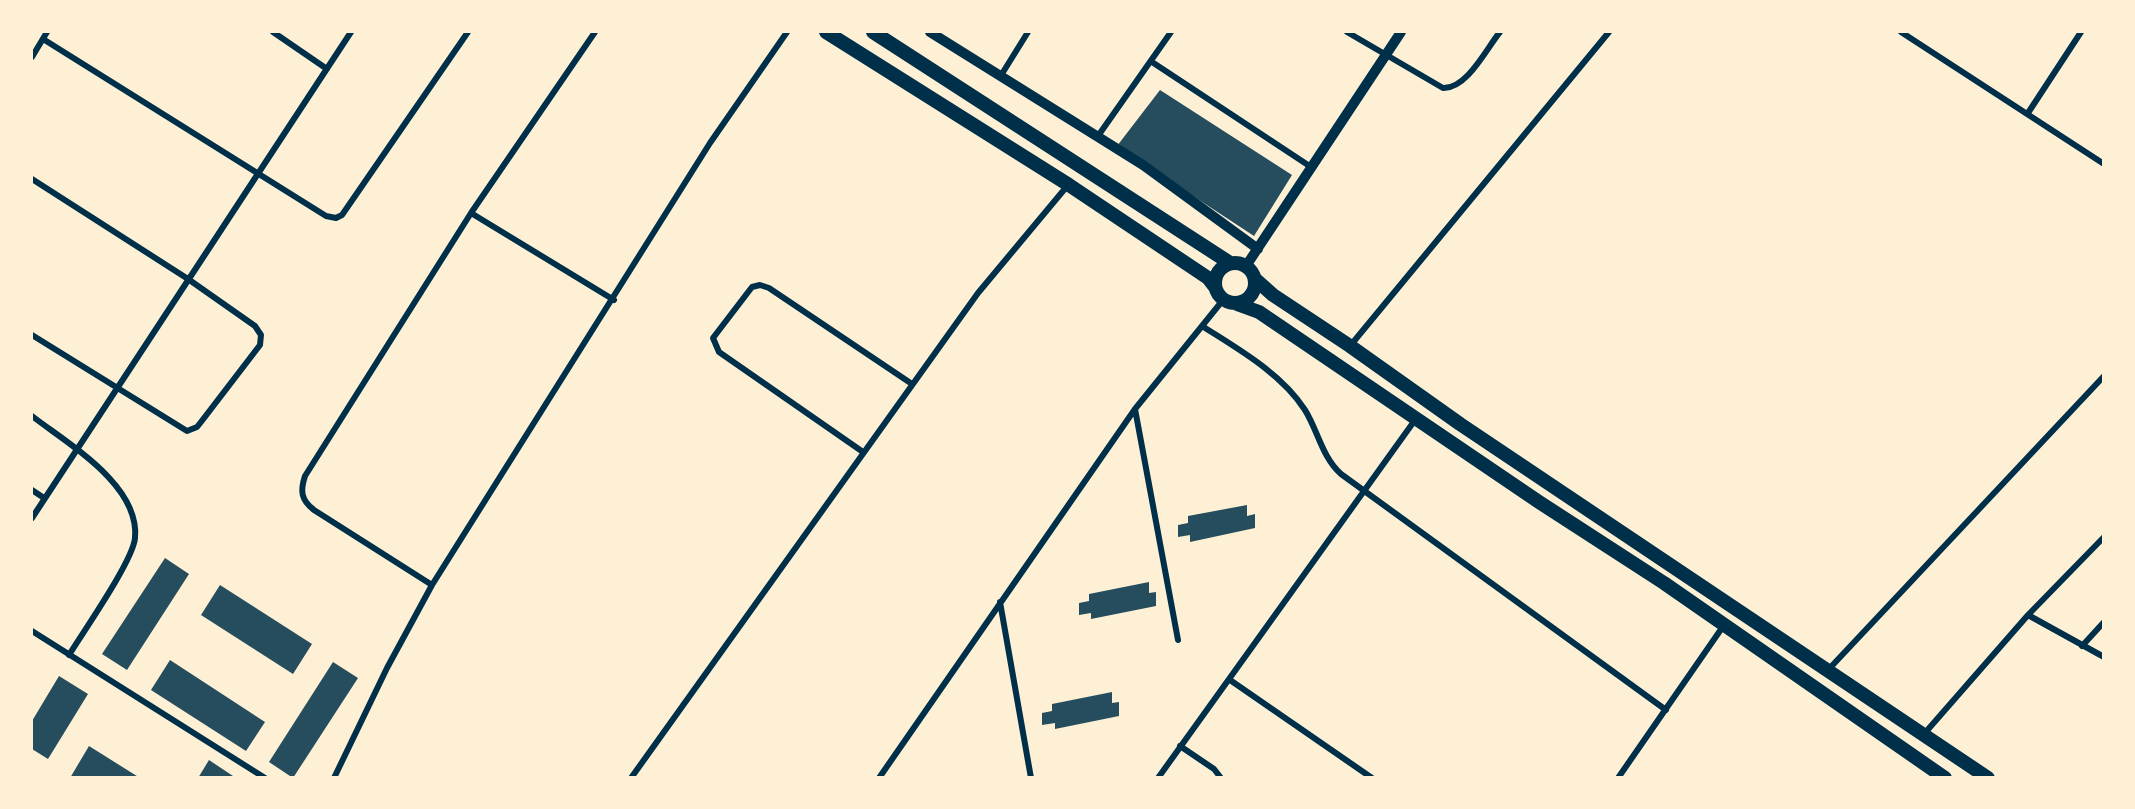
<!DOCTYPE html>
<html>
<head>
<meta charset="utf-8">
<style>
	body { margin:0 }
	#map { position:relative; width:2135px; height:809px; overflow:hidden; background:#fdf0d5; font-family:"Exo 2",sans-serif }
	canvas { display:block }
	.frame { position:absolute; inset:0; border:33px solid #fdf0d5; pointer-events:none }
</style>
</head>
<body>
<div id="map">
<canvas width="2135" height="809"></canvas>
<div class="frame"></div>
</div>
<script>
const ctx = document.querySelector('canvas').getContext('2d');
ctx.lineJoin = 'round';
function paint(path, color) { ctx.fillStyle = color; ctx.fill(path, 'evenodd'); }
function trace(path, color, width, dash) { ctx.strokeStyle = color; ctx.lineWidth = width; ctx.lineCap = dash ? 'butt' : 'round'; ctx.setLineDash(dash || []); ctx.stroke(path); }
const building = new Path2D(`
	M1160,90L1292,175L1254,236L1117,146Z
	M1247,505V516L1255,514V528L1190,542V535L1178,537V525L1188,523V516Z
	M165,558L189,574L127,670L102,654Z
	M1149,582V593L1156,592V606L1091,619V613L1079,615V603L1089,601V594Z
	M220,585L312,644L293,674L201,615Z
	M170,660L265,722L246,751L151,690Z
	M333,662L358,678L293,778L269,762Z
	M59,676L88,694L48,759L32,749V721Z
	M1112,692V703L1119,702V716L1055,729V723L1042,725V713L1052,711V704Z
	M89,746L140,778H70Z
	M209,760L236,778H198Z`);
const minor = new Path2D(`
	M273,32L327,69
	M1347,32L1443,88C1467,89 1486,49 1500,32
	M1901,32L2104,164
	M43,39L326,216L336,218L342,215L468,32
	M32,57L47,32
	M1152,62L1311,167
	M1000,77L1028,32
	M2028,113L2081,32
	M1098,136L1171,32
	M32,179L188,279L255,326L261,335L260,345L201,422L197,427L187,431L32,335
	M471,213L614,300
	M1202,326C1238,349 1281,373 1305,410C1318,431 1322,457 1341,474L1666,710
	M1350,346L1609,32
	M1135,409L1178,640
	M32,416C68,444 140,485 135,538C133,561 83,632 69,655
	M863,452L719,352L713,338L752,287L760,285L769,288L912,384
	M32,490L44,498
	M32,518L351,32
	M432,585L314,510C301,500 300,491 305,476L471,213L595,32
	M1000,602L1031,778
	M2028,615L2104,657
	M32,631L265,778
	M2082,646L2104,622
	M1828,670L2104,376
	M1230,680L1372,778
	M1924,734L2028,615L2104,537
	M1180,746L1214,769L1221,778
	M334,778L387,668L432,585L710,143L787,32
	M631,778L978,293L1068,185
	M879,778L1135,409L1223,300
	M1158,778L1415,420
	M1618,778L1724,625`);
const tertiary = new Path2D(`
	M930,32L1143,165L1258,249
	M1246,266L1401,32`);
const trunk = new Path2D(`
	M826,32L1069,185L1208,278L1215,287
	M873,32L1230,263
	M1215 283a20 20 0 1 1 40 0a20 20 0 1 1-40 0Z
	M1255,279L1273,295L1350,346L1460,424L1988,778
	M1237,304L1259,312L1539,502L1664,583L1945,778`);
paint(building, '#264d5e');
trace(minor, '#003049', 6);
trace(tertiary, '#003049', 10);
trace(trunk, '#003049', 14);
</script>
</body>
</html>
